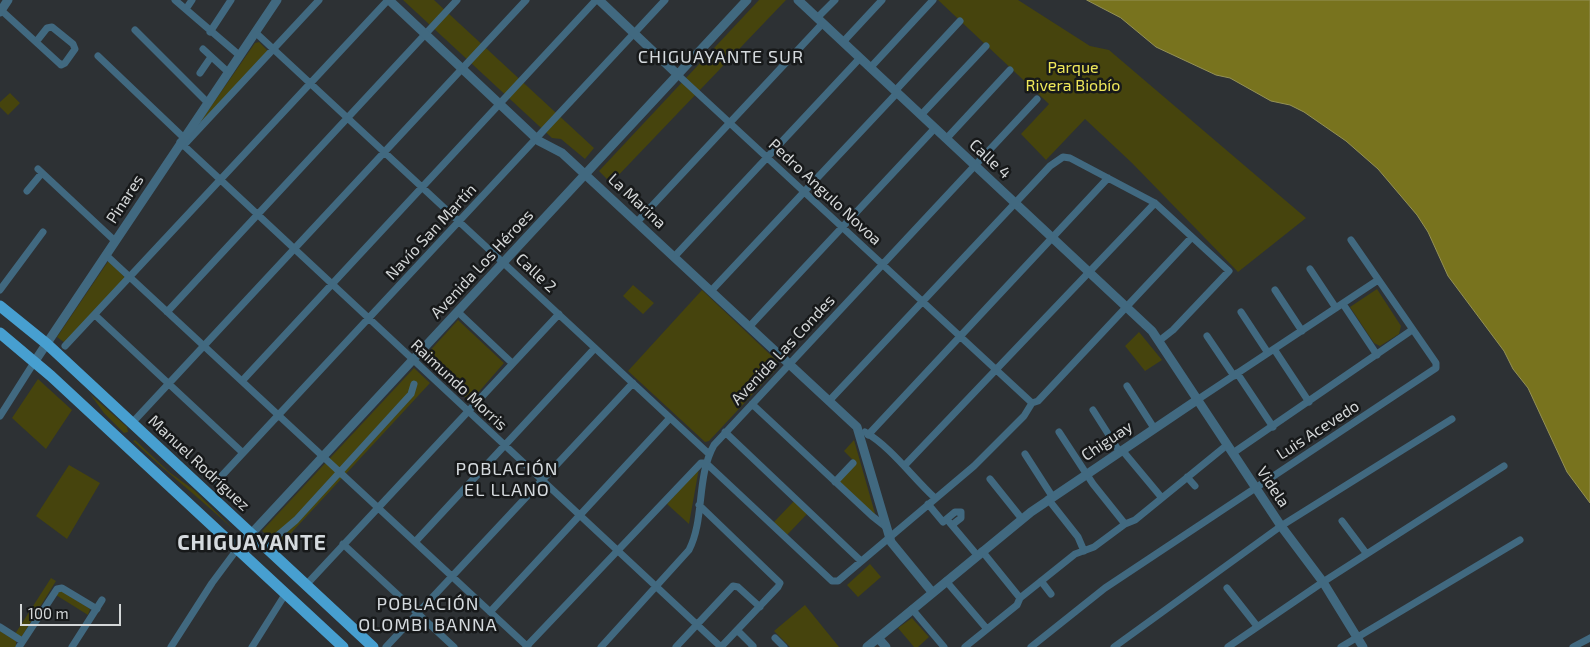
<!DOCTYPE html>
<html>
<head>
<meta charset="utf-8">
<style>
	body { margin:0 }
	#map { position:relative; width:1590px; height:647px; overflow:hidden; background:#2d3134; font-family:"Exo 2",sans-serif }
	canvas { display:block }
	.scale { position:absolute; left:20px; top:604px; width:101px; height:22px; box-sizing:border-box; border:2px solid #d4d7d8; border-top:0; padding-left:6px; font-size:15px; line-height:18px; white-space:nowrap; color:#d4d7d8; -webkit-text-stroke:4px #17191a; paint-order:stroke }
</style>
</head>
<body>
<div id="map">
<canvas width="1590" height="647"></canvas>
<div class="scale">100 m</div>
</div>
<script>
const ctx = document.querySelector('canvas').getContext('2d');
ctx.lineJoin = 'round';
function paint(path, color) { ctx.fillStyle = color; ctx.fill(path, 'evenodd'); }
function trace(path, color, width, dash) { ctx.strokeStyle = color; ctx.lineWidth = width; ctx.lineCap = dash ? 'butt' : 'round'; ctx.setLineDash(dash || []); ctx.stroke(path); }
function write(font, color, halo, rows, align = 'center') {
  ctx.font = font + ' "Exo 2",sans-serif'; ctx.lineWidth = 5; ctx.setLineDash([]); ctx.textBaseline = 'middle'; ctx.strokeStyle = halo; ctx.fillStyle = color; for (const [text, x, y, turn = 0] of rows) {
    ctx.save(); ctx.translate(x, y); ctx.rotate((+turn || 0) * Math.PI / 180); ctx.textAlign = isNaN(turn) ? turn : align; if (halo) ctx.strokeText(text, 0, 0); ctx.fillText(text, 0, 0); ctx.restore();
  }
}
const green = new Path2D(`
	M403,0H434L594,148L585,159L561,139L552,138Z
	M759,0H786L611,183L599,171Z
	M938,0H1018L1090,46L1109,50L1306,218L1238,272L1132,163L1085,119L1046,160L1021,134L1049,104Z
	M255,43L259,42L268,51L194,131Z
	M10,93L20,103L8,115L0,107V102Z
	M109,260L125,278L65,343L57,337Z
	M633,285L654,303L643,314L623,296Z
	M1377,289L1401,326L1399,334L1380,346L1374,343L1350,307Z
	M702,290L778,362V367L709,441L705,442L628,371Z
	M458,320L504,363L470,402L426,361V355Z
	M1139,332L1162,360L1145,371L1125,346Z
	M414,368L430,383L280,545L262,531Z
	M38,379L72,410L46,449L12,418Z
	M90,394L127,427L128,432L124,433L104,413Z
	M135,440L169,472L194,490L235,531C202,500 166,472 133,441Z
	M854,440L876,517L838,481L856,463L844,451Z
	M69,465L100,483L67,539L36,516Z
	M699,468L689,524L667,504Z
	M794,501L807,514L787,535L774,522Z
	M870,564L881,577L858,597L847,585Z
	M51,578L56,581L22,636H18L15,634Z
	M61,590L90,609L88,615L56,595Z
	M805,605L839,647H790L774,631Z
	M912,618L929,637L918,647H914L898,628Z
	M0,631L16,641V647H0Z`);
const water = new Path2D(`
	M1087,0H1590V503L1567,472L1528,388L1513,369L1504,351L1448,276L1428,232L1417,215L1378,169L1346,141L1304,112L1290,105L1271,101L1230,78L1216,75L1156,47L1121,18Z`);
const minor = new Path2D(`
	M175,0L239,55
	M186,9L192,0
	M1,10L60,64L61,65L65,63L75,49L73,44L52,27L47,28L36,42
	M817,18L835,0
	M135,30L207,102
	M210,32L231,0
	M255,32L709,454
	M843,42L882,0
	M203,49L228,72
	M98,56L183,137
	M870,68L933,0
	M200,73L211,57
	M678,75L1032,403
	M895,91L960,21
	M921,115L986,46
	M946,139L1010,70
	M180,142L721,647
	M183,146L319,0
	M38,169L115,241
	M27,191L42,173
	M637,222L823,23
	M106,255L528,647
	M674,257L860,58
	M1310,269L1336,308
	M0,290L43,232
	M1275,290L1302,331
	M711,291L897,93
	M1343,304L1377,355
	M167,312L457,0
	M458,312L512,363
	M1241,312L1268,353
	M95,315L243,453
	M749,327L935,128
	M1207,336L1234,376
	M65,346L388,0
	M1274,349L1309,402
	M1237,373L1273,427
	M242,381L596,0
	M1127,386L1154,428
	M1197,400L1378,280
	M829,401L1050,166L1063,157L1070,158L1155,203L1229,271L1173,330L1159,341
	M752,404L872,516L886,527
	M1093,410L1119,451
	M0,416L35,361
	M132,423L526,0
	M725,432L861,561
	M865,432C891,447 913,478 935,498
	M1059,432L1093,484L1125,524
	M868,435L1108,178
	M1122,450L1162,498
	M1233,453L1412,330
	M1025,454L1052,496
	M905,465L1155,203
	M1187,477L1195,486
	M990,479L1022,519
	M216,482L665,0
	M835,482L853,463
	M1048,499L1078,537L1084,551
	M928,504L943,522L955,512H961V518L952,525
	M699,505L780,583L778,587L721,647
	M1342,521L1366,553
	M950,523L977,555
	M276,537L296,520L411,394L414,384
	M415,542L595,348
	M343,544L454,647
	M982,551L1020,598
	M946,581L987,629
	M1041,581L1051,594
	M306,585L559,314
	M1227,588L1257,626
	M912,609L944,647
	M490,612L670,418
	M0,627L22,641
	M737,630L753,646L752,647
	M775,638L784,647
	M19,647L57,589L62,588L97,609
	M72,647L102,600
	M171,647L212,583L238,548
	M252,647L286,593
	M386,647L633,383
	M526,647L701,463H706L832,581H838L974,466L1024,416L1032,403L1038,401L1192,237
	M601,647L689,550C705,519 696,477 714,445L1037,99
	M676,647L733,586L738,587L760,607
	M965,647L1017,605L1020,598L1075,554L1094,547L1125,524L1135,520L1227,445
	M1031,647L1105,588L1436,368V363L1351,240
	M1114,647L1281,526L1452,419
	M1228,647L1323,582L1504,466
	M1341,647L1520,540
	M1573,647L1590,638`);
const tertiary = new Path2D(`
	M389,0L539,141L562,153L857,427L891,542L932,592
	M599,0L678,75
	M798,0L1152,331L1281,526L1323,582L1363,647
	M0,12L8,0
	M35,361L277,0
	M238,548L747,0
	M878,638L886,647
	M867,647L1031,512L1197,400`);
const primary = new Path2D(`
	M0,306L47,344L373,647
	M0,333L51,376L343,647`);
const parkNames = [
	["Parque",1073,68],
	["Rivera Biobío",1073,86]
];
const streetNames = [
	["Calle 4",990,159,43],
	["Pedro Angulo Novoa",825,192,43],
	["Pinares",125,199,-57],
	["La Marina",637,201,43],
	["Navío San Martín",431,232,-47],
	["Avenida Los Héroes",482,264,-47],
	["Calle 2",536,273,43],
	["Avenida Las Condes",783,350,-47],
	["Raimundo Morris",459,385,43],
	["Luis Acevedo",1318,430,-33],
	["Chiguay",1107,441,-34],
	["Manuel Rodríguez",199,463,43],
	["Videla",1273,487,56]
];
const neighbourhoodNames = [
	["CHIGUAYANTE SUR",721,57],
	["POBLACIÓN",507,469],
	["EL LLANO",507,490],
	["POBLACIÓN",428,604],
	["OLOMBI BANNA",428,625]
];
const districtNames = [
	["CHIGUAYANTE",252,543]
];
paint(green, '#46440d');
paint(water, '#78731e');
trace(water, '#949156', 1);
trace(minor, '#416980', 7);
trace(tertiary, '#416980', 9);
trace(primary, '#479fd0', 11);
write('16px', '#efe85a', '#17191a', parkNames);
write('16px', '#d4d7d8', '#17191a', streetNames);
ctx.letterSpacing = '1px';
write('18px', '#d5dade', '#17191a', neighbourhoodNames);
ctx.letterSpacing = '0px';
ctx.letterSpacing = '1px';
write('bold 21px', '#d5dade', '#17191a', districtNames);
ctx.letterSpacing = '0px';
</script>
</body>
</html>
